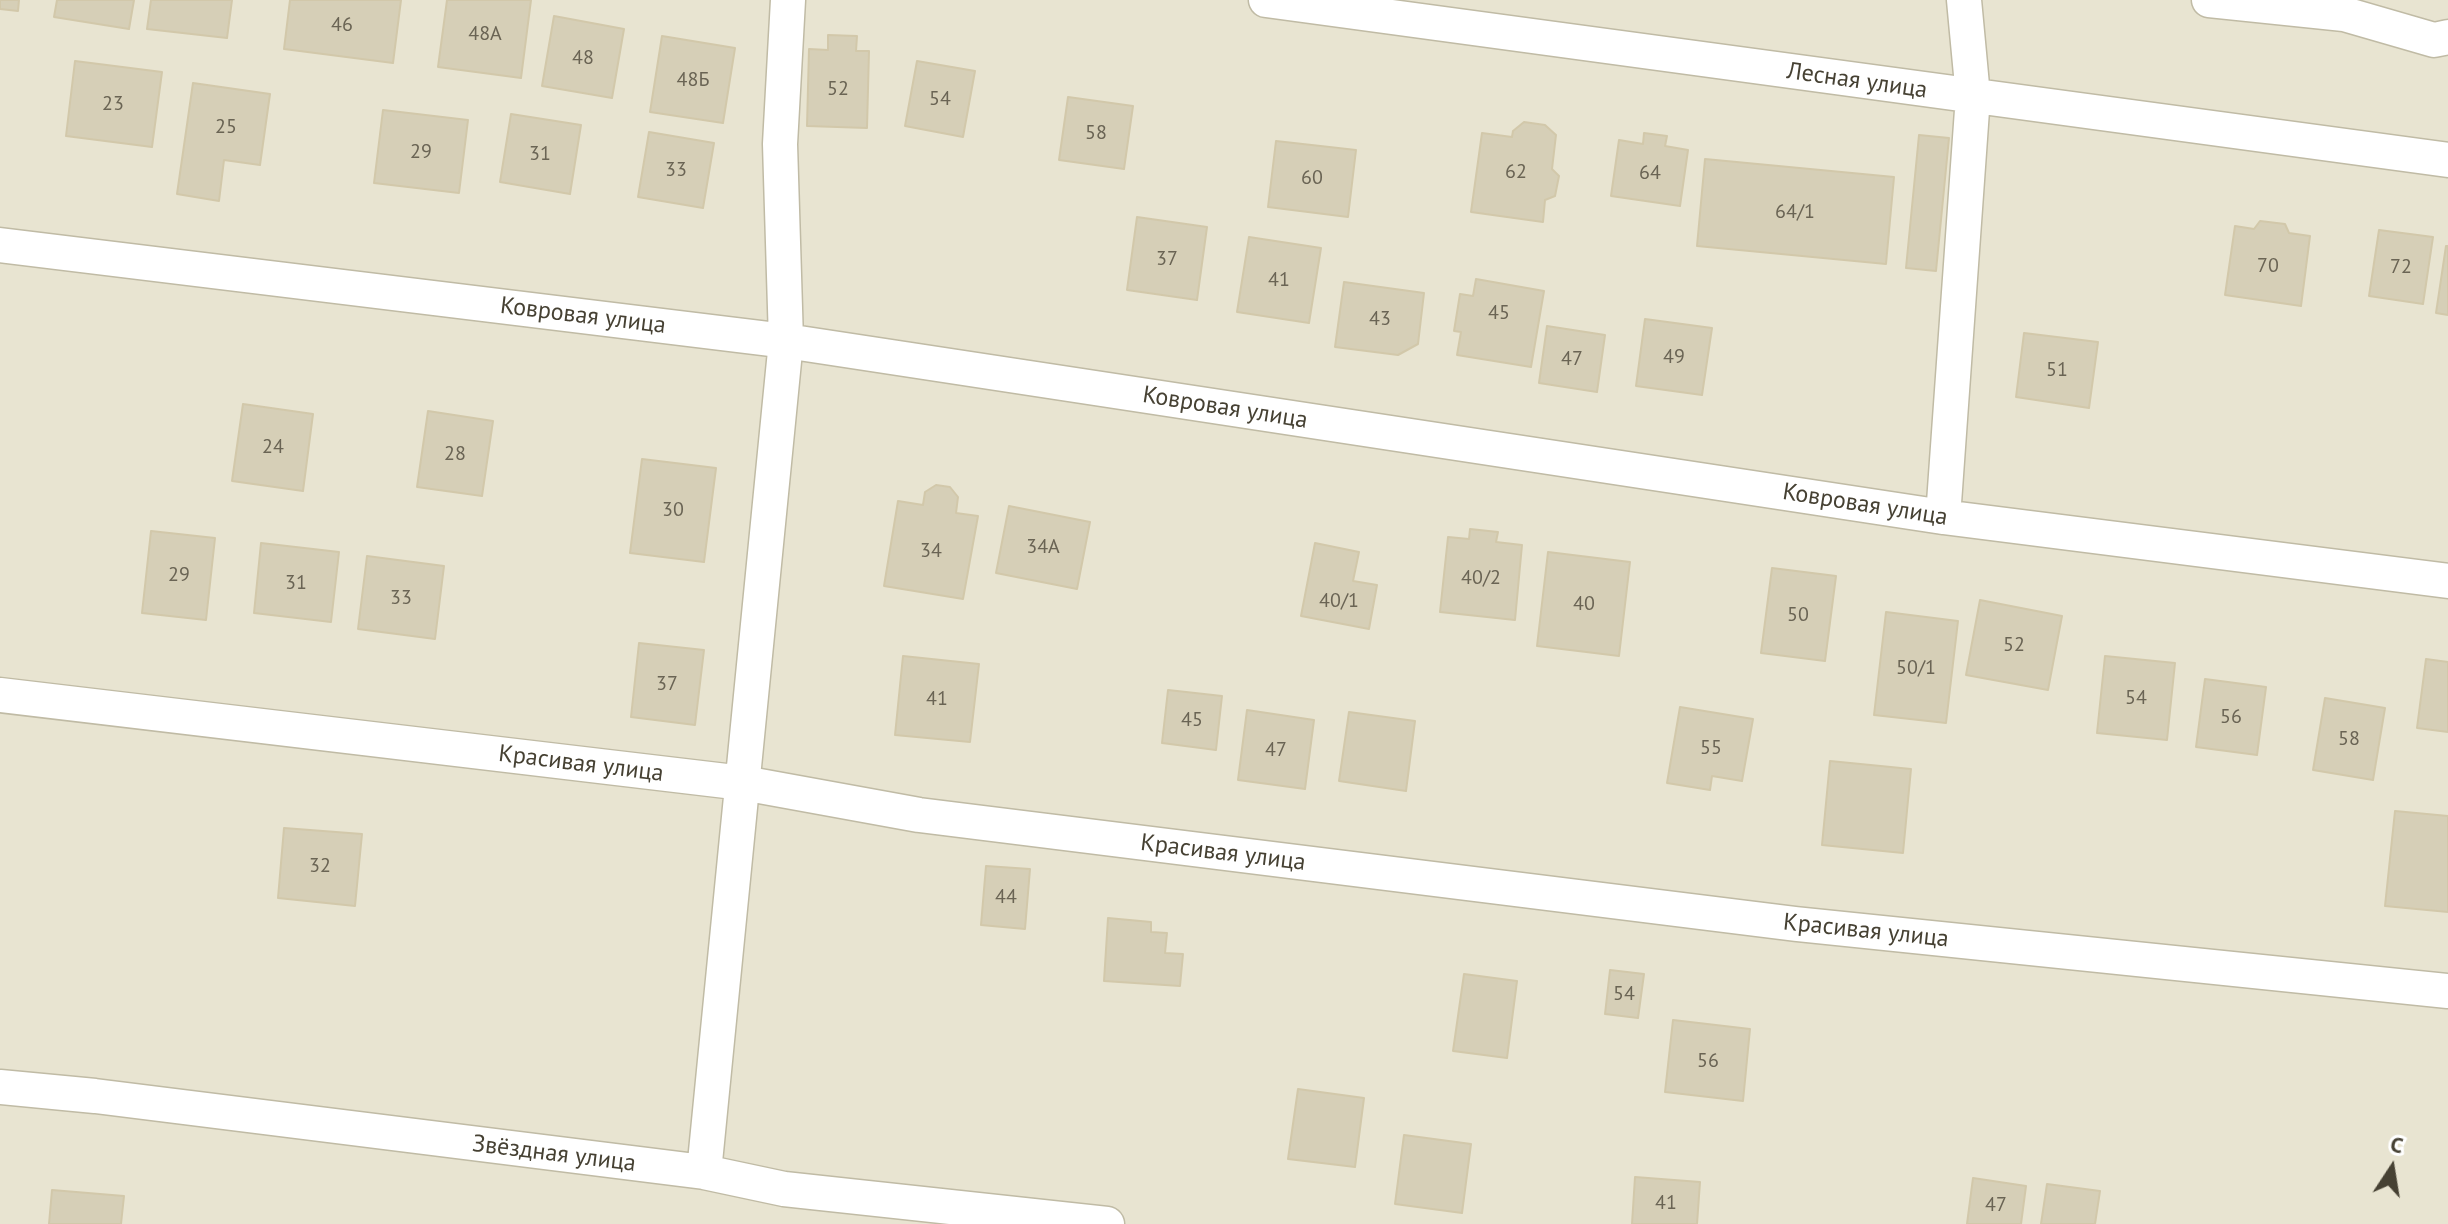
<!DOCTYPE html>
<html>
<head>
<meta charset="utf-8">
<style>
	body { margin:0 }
	#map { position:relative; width:2448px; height:1224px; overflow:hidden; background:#f4f1e3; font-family:"PT Sans",sans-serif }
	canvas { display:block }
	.north { position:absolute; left:2352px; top:1128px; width:80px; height:80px; -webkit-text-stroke:6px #fff; paint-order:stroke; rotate:12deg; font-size:22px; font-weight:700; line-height:32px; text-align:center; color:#464133 }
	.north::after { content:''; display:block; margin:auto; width:28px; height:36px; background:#464133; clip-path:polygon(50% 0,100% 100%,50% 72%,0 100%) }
</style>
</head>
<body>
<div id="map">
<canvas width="2448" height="1224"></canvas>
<div class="north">С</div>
</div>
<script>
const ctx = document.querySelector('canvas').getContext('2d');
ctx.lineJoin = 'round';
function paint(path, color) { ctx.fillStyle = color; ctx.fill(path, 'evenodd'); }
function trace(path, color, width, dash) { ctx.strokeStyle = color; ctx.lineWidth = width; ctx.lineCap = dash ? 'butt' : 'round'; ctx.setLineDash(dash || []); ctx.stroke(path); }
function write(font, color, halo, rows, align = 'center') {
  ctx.font = font + ' "PT Sans",sans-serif'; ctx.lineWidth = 7; ctx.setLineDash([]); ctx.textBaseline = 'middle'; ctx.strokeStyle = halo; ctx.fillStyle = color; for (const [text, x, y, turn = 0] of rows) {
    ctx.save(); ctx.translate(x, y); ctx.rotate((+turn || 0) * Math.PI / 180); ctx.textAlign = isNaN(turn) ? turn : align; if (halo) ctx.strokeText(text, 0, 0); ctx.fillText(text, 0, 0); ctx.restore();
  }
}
const residential = new Path2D(`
	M0,0H2448V1224H0Z`);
const building = new Path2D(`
	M0,0H19L18,11L0,9Z
	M57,0H134L129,29L54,17Z
	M151,0H232L227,38L147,29Z
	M290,0H401L393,63L284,49Z
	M447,0H531L521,78L438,67Z
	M554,16L624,29L612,98L542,86Z
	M828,35L857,36L856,51H869L867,128L807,126L809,49L828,50Z
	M662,36L735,48L723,123L650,112Z
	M75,61L162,72L152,147L66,136Z
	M917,61L975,71L963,137L905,126Z
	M193,83L270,94L260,165L224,160L219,201L177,194Z
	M1068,97L1133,106L1124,169L1059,160Z
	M383,110L468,120L459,193L374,183Z
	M511,114L581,125L570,194L500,182Z
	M1524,122L1545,125L1556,135L1552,169L1559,176L1555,196L1545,200L1543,222L1471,212L1482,133L1512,137L1513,131Z
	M649,132L714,143L703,208L638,197Z
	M1644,133L1667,136L1665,146L1688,150L1680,206L1611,196L1619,140L1643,144Z
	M1919,135L1949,138L1936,271L1906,268Z
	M1276,141L1356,150L1348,217L1268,207Z
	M1705,159L1894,177L1886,264L1697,246Z
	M1137,217L1207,227L1197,300L1127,290Z
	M2260,221L2285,224L2289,233L2310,236L2301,306L2225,295L2235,226L2254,229Z
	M2379,230L2433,237L2423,304L2369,296Z
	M1249,237L1321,248L1309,323L1237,312Z
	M2446,246H2448V315L2436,313Z
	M1476,279L1544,291L1531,367L1457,355L1461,332L1454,331L1460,294L1473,296Z
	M1344,282L1424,293L1418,344L1398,355L1335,347Z
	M1645,319L1712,328L1702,395L1636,386Z
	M1547,326L1605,335L1597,392L1539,383Z
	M2024,333L2098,342L2089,408L2016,397Z
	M243,404L313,414L303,491L232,481Z
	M428,411L493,421L482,496L417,487Z
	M642,459L716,468L704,562L630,553Z
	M936,485L950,487L958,497L956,513L978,516L963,599L884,586L898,501L923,505L925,492Z
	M1009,506L1090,522L1077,589L996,573Z
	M1470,529L1498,532L1496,542L1522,545L1515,620L1440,612L1448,537L1469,539Z
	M151,531L215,538L206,620L142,613Z
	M261,543L339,552L331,622L254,613Z
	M1315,543L1359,552L1353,581L1377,585L1369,629L1301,616Z
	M1548,552L1630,562L1619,656L1537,646Z
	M367,556L444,566L435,639L358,629Z
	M1772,568L1836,576L1825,661L1761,653Z
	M1980,600L2062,616L2048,690L1966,675Z
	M1886,612L1958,621L1946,723L1874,715Z
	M639,643L704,650L695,725L631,717Z
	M903,656L979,664L970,742L895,735Z
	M2105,656L2175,663L2167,740L2097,733Z
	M2426,659L2448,662V732L2417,728Z
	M2205,679L2266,687L2257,755L2196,747Z
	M1168,690L1222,696L1216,750L1162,743Z
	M2325,698L2385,708L2373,780L2313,770Z
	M1680,707L1753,719L1742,781L1712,776L1710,790L1667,783Z
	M1247,710L1314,720L1305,789L1238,780Z
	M1349,712L1415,721L1406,791L1339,781Z
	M1830,761L1911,769L1903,853L1822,845Z
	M2395,811L2448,816V912L2385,906Z
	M284,828L362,834L355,906L278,898Z
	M986,866L1030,869L1025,929L981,925Z
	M1108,918L1151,922V932L1167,933L1165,953L1183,954L1180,986L1104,981Z
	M1610,970L1644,974L1638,1018L1605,1014Z
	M1464,974L1517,981L1507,1058L1453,1051Z
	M1673,1020L1750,1029L1743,1101L1665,1092Z
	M1298,1089L1364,1098L1355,1167L1288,1159Z
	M1404,1135L1471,1144L1462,1213L1395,1204Z
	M1635,1177L1700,1182L1697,1224H1632Z
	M1973,1178L2026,1186L2021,1224H1967Z
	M2047,1184L2100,1191L2095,1224H2041Z
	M52,1190L124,1196L121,1224H49Z`);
const minor = new Path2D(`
	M1266,0L2448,160
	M2209,0L2344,14L2434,40L2448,37
	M0,245L786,341L1943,517L2448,581
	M1943,517L1973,96L1964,0
	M0,695L743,783L919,815L1796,924L2448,991
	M0,1087L95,1096L704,1172L784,1189L1107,1224
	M704,1172L786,341L780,144L788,0`);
const numberNames = [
	["46",342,25],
	["48А",485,34],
	["48",583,58],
	["48Б",693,80],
	["52",838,89],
	["54",940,99],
	["23",113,104],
	["25",226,127],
	["58",1096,133],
	["29",421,152],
	["31",540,154],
	["33",676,170],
	["62",1516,172],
	["64",1650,173],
	["60",1312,178],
	["64/1",1795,212],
	["37",1167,259],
	["70",2268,266],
	["72",2401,267],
	["41",1279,280],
	["45",1499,313],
	["43",1380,319],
	["49",1674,357],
	["47",1572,359],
	["51",2057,370],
	["24",273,447],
	["28",455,454],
	["30",673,510],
	["34А",1043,547],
	["34",931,551],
	["29",179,575],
	["40/2",1481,578],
	["31",296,583],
	["33",401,598],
	["40/1",1339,601],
	["40",1584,604],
	["50",1798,615],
	["52",2014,645],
	["50/1",1916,668],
	["37",667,684],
	["54",2136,698],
	["41",937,699],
	["56",2231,717],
	["45",1192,720],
	["58",2349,739],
	["55",1711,748],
	["47",1276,750],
	["32",320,866],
	["44",1006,897],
	["54",1624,994],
	["56",1708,1061],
	["41",1666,1203],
	["47",1996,1205]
];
const streetNames = [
	["Лесная улица",1857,81,8],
	["Ковровая улица",583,316,7],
	["Ковровая улица",1225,408,9],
	["Ковровая улица",1865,505,9],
	["Красивая улица",581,764,7],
	["Красивая улица",1223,853,7],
	["Красивая улица",1866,931,6],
	["Звёздная улица",554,1154,7]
];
paint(residential, '#e8e4d1');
paint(building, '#d6cfb7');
trace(building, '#d2c8aa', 2);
trace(minor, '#c0bba5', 37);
trace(minor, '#fff', 34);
write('20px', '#6a6454', null, numberNames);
write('24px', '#464133', '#fff', streetNames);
</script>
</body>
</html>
